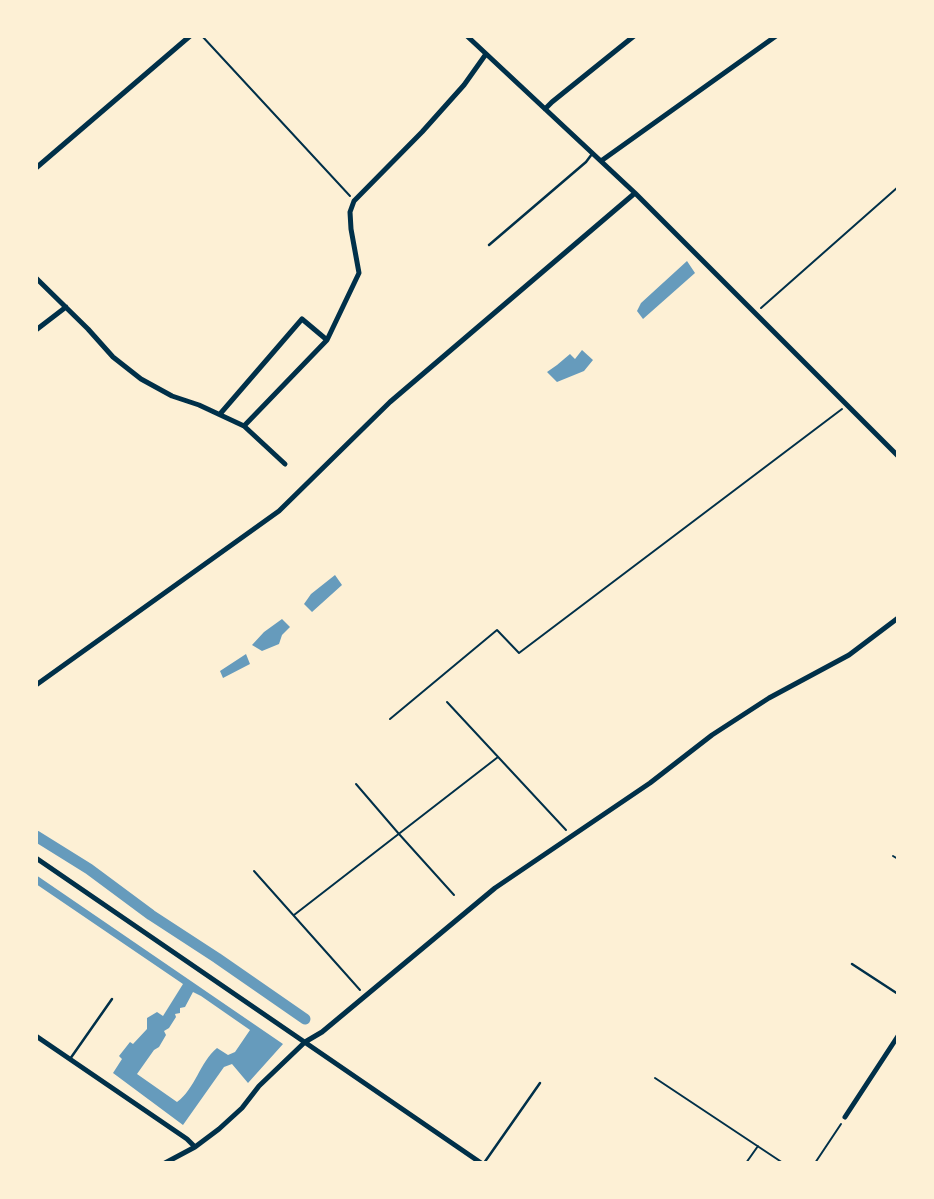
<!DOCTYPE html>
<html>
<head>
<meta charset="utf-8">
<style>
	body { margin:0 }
	#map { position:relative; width:934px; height:1199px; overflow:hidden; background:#fdf0d5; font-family:"Sofia Sans Condensed",sans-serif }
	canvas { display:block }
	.frame { position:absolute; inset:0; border:38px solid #fdf0d5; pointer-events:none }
</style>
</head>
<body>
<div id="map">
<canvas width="934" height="1199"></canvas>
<div class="frame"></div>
</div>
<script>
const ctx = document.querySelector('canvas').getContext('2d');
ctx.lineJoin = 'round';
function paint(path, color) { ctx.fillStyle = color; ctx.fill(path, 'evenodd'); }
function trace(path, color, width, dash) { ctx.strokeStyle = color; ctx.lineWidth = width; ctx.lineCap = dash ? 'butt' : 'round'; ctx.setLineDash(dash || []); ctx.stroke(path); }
const water = new Path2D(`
	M687,261L695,273L643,319L637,311L641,303Z
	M582,350L593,360L584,371L557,382L547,372L557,365L570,354L575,359Z
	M335,575L342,585L312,612L304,604L311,594Z
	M282,619L290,627L282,635L279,644L262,651L252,645L264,632Z
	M246,654L250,664L223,678L220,671Z
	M36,875L283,1044L248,1083L232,1064L224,1067L183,1125L113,1073L122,1059L119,1056L130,1042L133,1044L147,1029V1018L157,1012L163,1016L183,984L36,884ZM193,992L201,996L250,1030L235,1052L228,1055L217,1048C200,1062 195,1089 177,1102L137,1074L154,1050L159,1047L166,1035L164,1031L169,1028L176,1017L175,1014L180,1013V1008L185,1007Z`);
const canal = new Path2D(`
	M36,836L89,869L151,915L217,958L305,1019`);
const path = new Path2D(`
	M202,36L350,196
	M761,308L898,187
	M447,702L566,830
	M390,719L497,630L519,653L842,409
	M356,784L399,834L454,895
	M893,856L898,859
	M254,871L360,990
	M294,915L498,757
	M655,1078L783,1163
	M746,1163L758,1146
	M815,1163L841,1124`);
const service = new Path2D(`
	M489,245L586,162L592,154
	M852,964L898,994
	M70,1059L112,999
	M484,1163L540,1083`);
const minor = new Path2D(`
	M467,36L635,193L898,456
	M545,109L552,102L634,36
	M601,161L776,36
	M36,168L190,36
	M36,278L88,329L113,357L141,379L172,396L199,405L244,426L285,464
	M36,330L66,307
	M220,414L302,319L327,340
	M244,426L327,340L359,273L351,229L350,212L354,201L422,132L464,85L486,54
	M36,685L279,511L390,402L635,193
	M36,858L481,1163
	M36,1036L187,1139L195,1147
	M845,1117L898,1036
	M165,1163L195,1147L219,1129L242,1108L259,1086L305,1042L322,1032L495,888L650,783L712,735L769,698L849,655L898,618`);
paint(water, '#669bbc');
trace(canal, '#669bbc', 11);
trace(path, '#003049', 2);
trace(service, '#003049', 2.5);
trace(minor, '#003049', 5);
</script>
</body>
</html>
